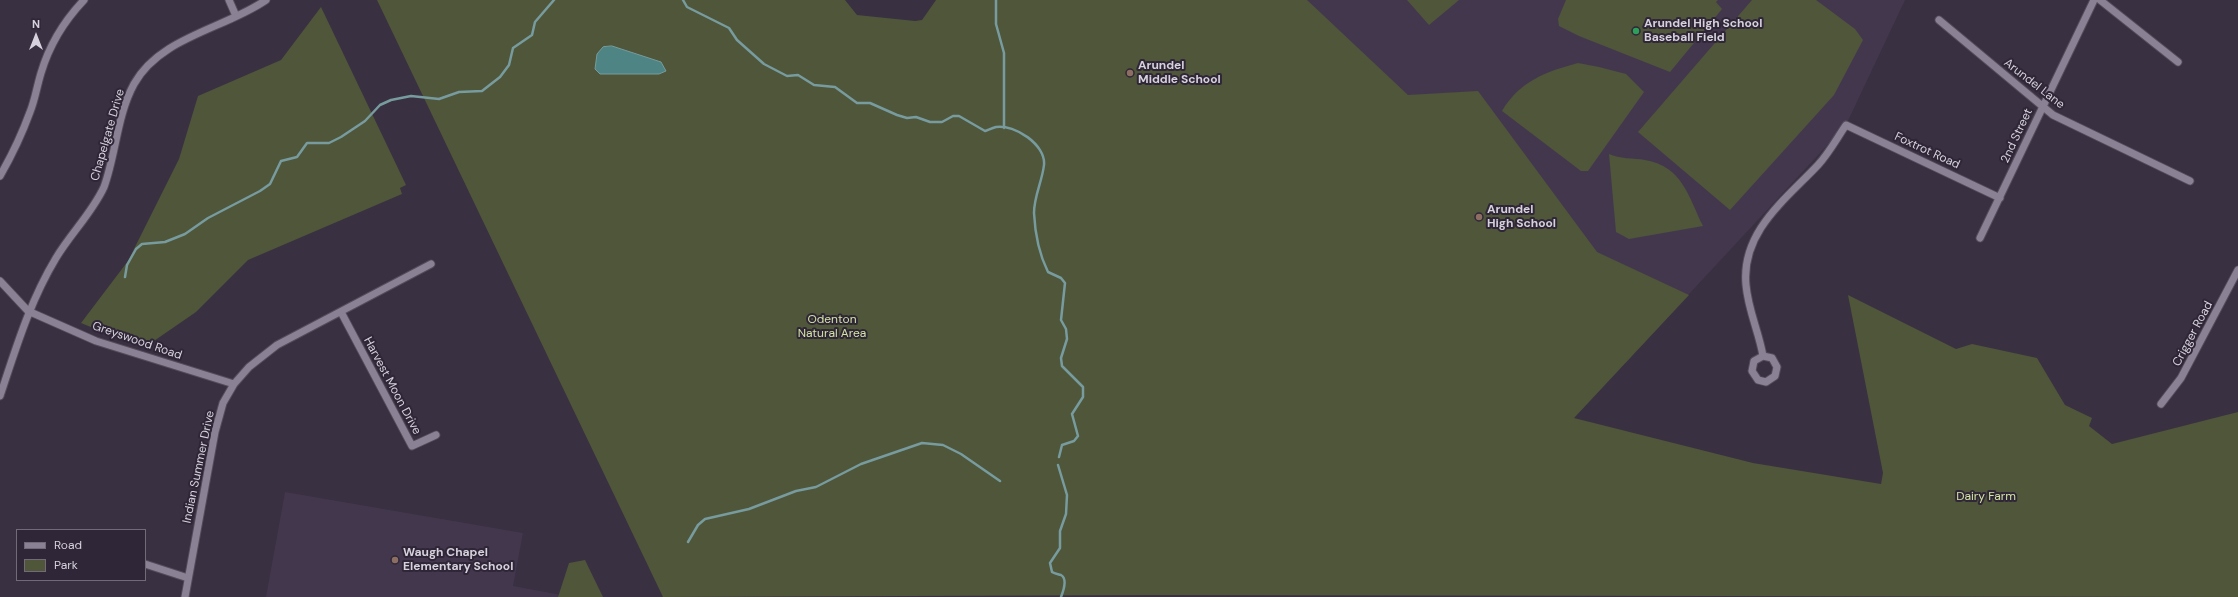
<!DOCTYPE html>
<html>
<head>
<meta charset="utf-8">
<style>
	body { margin:0 }
	#map { position:relative; width:2238px; height:597px; overflow:hidden; background:#393041; font-family:"DM Sans",sans-serif }
	canvas { display:block }
	.legend { position:absolute; left:16px; top:529px; width:130px; height:52px; box-sizing:border-box; background:#2f2637; border:1px solid #726a79; margin:0; padding:5px 7px; list-style:none; font-size:12px; color:#d6d1dc }
	.legend li { display:flex; align-items:center; gap:8px; height:20px }
	.legend b { width:20px; border:1px solid #726a79 }
	.north { position:absolute; left:16px; top:16px; width:40px; height:40px; -webkit-text-stroke:3px #2f2637; paint-order:stroke; rotate:0deg; font-size:11px; font-weight:700; line-height:16px; text-align:center; color:#d6d1dc }
	.north::after { content:''; display:block; margin:auto; width:14px; height:18px; background:#d6d1dc; clip-path:polygon(50% 0,100% 100%,50% 72%,0 100%) }
</style>
</head>
<body>
<div id="map">
<canvas width="2238" height="597"></canvas>
<ul class="legend">
<li><b style="height:5px;background:#8b8195"></b>Road</li>
<li><b style="height:11px;background:#4f563a"></b>Park</li>
</ul>
<div class="north">N</div>
</div>
<script>
const ctx = document.querySelector('canvas').getContext('2d');
ctx.lineJoin = 'round';
function paint(path, color) { ctx.fillStyle = color; ctx.fill(path, 'evenodd'); }
function trace(path, color, width, dash) { ctx.strokeStyle = color; ctx.lineWidth = width; ctx.lineCap = dash ? 'butt' : 'round'; ctx.setLineDash(dash || []); ctx.stroke(path); }
function write(font, color, halo, rows, align = 'center') {
  ctx.font = font + ' "DM Sans",sans-serif'; ctx.lineWidth = 4; ctx.setLineDash([]); ctx.textBaseline = 'middle'; ctx.strokeStyle = halo; ctx.fillStyle = color; for (const [text, x, y, turn = 0] of rows) {
    ctx.save(); ctx.translate(x, y); ctx.rotate((+turn || 0) * Math.PI / 180); ctx.textAlign = isNaN(turn) ? turn : align; if (halo) ctx.strokeText(text, 0, 0); ctx.fillText(text, 0, 0); ctx.restore();
  }
}
const built = new Path2D(`
	M996,0H1905L1846,125L1574,418Z
	M285,492L523,533L513,586L572,597H266Z`);
const green = new Path2D(`
	M377,0H845L857,15L915,21L922,20L936,0H1307L1408,95L1478,91L1597,252L1689,295L1574,418L1753,463L1881,484L1883,473L1848,295L1956,349L1972,344L2037,358L2065,405L2092,418L2089,426L2112,444L2238,412V597L1157,595L663,597Z
	M1407,0H1459L1429,25Z
	M1566,0H1718L1716,2L1722,9L1670,72L1579,36L1559,26L1558,19Z
	M1752,0H1816L1855,29L1863,40L1834,95L1730,210L1638,132Z
	M321,7L406,185L400,188L402,194L248,260L196,312L151,343L124,335L120,339L81,323L128,261L179,159L198,96L281,60Z
	M1578,63L1599,67L1626,74L1644,92L1588,171H1581L1502,111C1520,81 1545,72 1578,63Z
	M1609,154C1619,159 1634,158 1645,160C1683,167 1688,196 1703,226L1629,239L1616,232Z
	M585,560L603,597H558L569,563Z`);
const water = new Path2D(`
	M612,46L661,62L666,71L659,74H600L595,69L597,54L603,47Z`);
const stream = new Path2D(`
	M683,0L687,7L729,28L737,40L764,64L787,76L798,75L814,85L835,87L857,103H870L897,115L907,118L916,117L930,122H942L953,116H959L985,131C988,130 992,128 996,127C1015,124 1046,145 1044,165C1042,182 1034,196 1034,213C1035,233 1039,254 1048,272L1061,278L1065,283L1061,320L1066,329L1067,339L1061,358L1062,366L1083,387V397L1072,414L1078,436L1074,441L1062,445L1059,457
	M996,0V24L1004,53V128
	M125,277L127,265L136,249L142,244L165,242L185,234L208,218L260,191L270,184L281,161L297,157L307,143H329L341,137L365,121L380,105L391,100L411,96L439,99L459,92L482,91L500,77L509,65L513,48L532,35L535,22L554,0
	M1058,465L1067,495L1066,514L1060,531V548L1050,563L1052,572C1055,574 1058,574 1061,575C1068,579 1063,592 1061,597
	M688,542L698,525L705,519L749,509L796,491L816,487L861,464L922,443L943,445L961,454L1000,481`);
const minor = new Path2D(`
	M229,0L236,16
	M2100,0L2178,62
	M1939,20L2053,115L2190,181
	M0,176C12,155 22,134 30,112C35,100 37,86 41,73C49,46 64,21 84,0
	M1980,238L2094,0
	M0,281L28,311L96,341L234,384
	M341,312L412,446L436,435
	M1763,356L1772,358L1777,367L1775,376L1766,382L1758,380L1752,371L1754,361L1763,356C1759,332 1748,310 1746,285C1741,232 1785,200 1818,165C1829,153 1837,138 1846,125L2000,198
	M0,396C16,348 30,301 56,258C71,233 92,213 104,187C116,154 117,115 134,84C160,37 224,29 266,0
	M2161,404L2181,378L2238,270
	M145,564L188,578
	M185,597L215,432L223,403L234,384L249,367L277,345L431,264`);
const markers = [
	[1636,31,4,"#2e9e5b"],
	[1130,73,4,"#8d6e63"],
	[1479,217,4,"#8d6e63"],
	[395,560,4,"#8d6e63"]
];
const poiNames = [
	["Arundel High School",1644,24],
	["Baseball Field",1644,38],
	["Arundel",1138,66],
	["Middle School",1138,80],
	["Arundel",1487,210],
	["High School",1487,224],
	["Waugh Chapel",403,553],
	["Elementary School",403,567]
];
const streetNames = [
	["Arundel Lane",2034,84,38],
	["Chapelgate Drive",108,135,-74],
	["2nd Street",2017,136,-65],
	["Foxtrot Road",1927,151,25],
	["Crigger Road",2193,334,-62],
	["Greyswood Road",137,341,19],
	["Harvest Moon Drive",392,386,62],
	["Indian Summer Drive",199,467,-78]
];
const parkNames = [
	["Odenton",832,320],
	["Natural Area",832,334],
	["Dairy Farm",1986,497]
];
paint(built, '#43374e');
paint(green, '#4f563a');
paint(water, '#4e8484');
trace(water, '#779b9e', 1);
trace(stream, '#779b9e', 2.5);
trace(minor, '#534c5a', 9);
trace(minor, '#8b8195', 7);
for (const [x, y, r, color] of markers) { const dot = new Path2D(); dot.arc(x, y, r, 0, 2 * Math.PI); ctx.fillStyle = color; ctx.fill(dot); trace(dot, '#2f2637', 1.5); }
write('bold 12px', '#d6d1dc', '#2f2637', poiNames, 'left');
write('12px', '#d6d1dc', '#2f2637', streetNames);
write('12px', '#d3e3a2', '#2f2637', parkNames);
</script>
</body>
</html>
